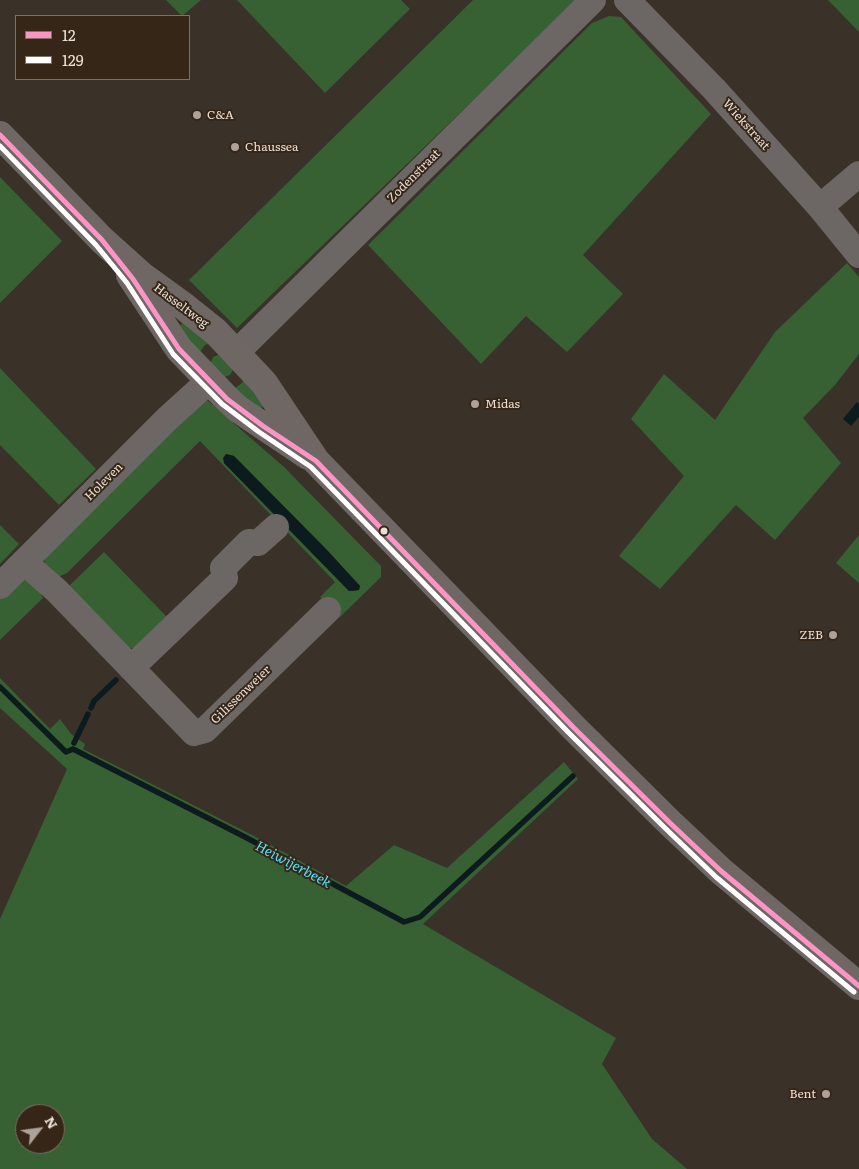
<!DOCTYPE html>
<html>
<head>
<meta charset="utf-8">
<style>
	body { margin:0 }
	#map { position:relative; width:859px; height:1169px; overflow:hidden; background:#3a3128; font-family:Literata,serif }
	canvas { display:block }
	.legend { position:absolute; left:15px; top:15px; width:175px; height:65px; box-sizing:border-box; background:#362617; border:1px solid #7e7063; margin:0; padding:6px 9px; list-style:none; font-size:15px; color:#eadfd6 }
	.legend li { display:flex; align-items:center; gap:10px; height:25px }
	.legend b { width:25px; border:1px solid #7e7063 }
	.north { position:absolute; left:15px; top:1104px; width:50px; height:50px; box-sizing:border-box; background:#362617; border:1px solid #7e7063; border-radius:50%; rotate:60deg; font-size:14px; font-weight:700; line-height:20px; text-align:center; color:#eadfd6 }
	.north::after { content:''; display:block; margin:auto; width:18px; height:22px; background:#aca299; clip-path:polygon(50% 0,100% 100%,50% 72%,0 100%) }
</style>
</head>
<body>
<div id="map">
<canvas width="859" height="1169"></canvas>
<ul class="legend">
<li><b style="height:6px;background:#fc95c5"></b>12</li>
<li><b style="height:6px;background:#fff"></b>129</li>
</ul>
<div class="north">N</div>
</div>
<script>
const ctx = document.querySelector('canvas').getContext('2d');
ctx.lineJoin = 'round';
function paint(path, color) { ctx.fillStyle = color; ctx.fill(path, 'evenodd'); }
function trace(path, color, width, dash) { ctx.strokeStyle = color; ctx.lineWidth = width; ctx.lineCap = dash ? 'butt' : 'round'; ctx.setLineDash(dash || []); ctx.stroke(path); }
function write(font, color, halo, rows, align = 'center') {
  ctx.font = font + ' Literata,serif'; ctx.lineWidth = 4; ctx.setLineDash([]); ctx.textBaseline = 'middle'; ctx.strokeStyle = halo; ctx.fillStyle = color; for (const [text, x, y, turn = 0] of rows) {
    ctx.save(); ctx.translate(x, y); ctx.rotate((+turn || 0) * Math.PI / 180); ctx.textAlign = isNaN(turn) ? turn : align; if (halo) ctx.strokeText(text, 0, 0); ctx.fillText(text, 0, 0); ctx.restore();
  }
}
const green = new Path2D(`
	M166,0H201L182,16Z
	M237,0H401L410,9L325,93Z
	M473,0H577L237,328L189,280Z
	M828,0H859V32Z
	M609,16L621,17L711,114L583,255L623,294L567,352L526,316L481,364L368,245L592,23Z
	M0,177L62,241L0,303Z
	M847,263L859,277V354L835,385L803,418L841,463L775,540L736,505L660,589L619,556L684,476L631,419L664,374L715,420L775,332Z
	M189,317L212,342L205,345L197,356L174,331Z
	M220,354L234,368L230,375L222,378L210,364L213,357Z
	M0,368L96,469L59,505L0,445Z
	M246,375L270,400L255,414L235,388L242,383Z
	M207,400L284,467L381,566V577L339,618L320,597L335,582L200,441L67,573L58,577L44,566L45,557L196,405ZM226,454L234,456L326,549L360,586L356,591H349L224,463Z
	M0,525L19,544L0,564Z
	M859,535V583L836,563Z
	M104,552L166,616L164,630L136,649L131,648L126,654L72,598L70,585Z
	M22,579H31L45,590L41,595L43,598L0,640V598Z
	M0,678L50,729L60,719L71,734L85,744L83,749L254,836L346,886L394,845L447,868L564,762L578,779L423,924L616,1038L602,1064L652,1139L687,1169H0V919L67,769L0,708ZM25,1114H55V1144H25Z`);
const water = new Path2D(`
	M857,402L859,404V417L851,426L843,419Z
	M226,454L234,456L326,549L360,586L359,590L349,591L224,463L223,458Z`);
const stream = new Path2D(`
	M0,687L66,752L73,749L247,838L404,922L420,917L573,776
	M91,708L94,701L116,680
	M74,743L88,714`);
const minor = new Path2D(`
	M627,0L714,89L820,207L859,255
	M820,207L859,174
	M236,353L593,0
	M24,562L57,591L194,733L205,730L328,610
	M0,586L167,419L210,380
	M131,668L225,578L223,568L249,542L258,543L276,527`);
const major = new Path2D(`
	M0,135L102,240L141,275L181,304L216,332L264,383L316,461L574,728L670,823L721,871L859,986
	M130,275L179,349L227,399L238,409L308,456`);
const bus1 = new Path2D(`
	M0,135L102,240L133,279L179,349L227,399L263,426L316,461L574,728L670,823L721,871L859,986`);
const bus2 = new Path2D(`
	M0,146L96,245L127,283L173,354L222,404L259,432L311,467L569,733L665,828L716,877L854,992`);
const markers = [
	[197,115,5,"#aca299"],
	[235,147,5,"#aca299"],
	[475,404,5,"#aca299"],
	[384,531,4.5,"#eadfd6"],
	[833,635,5,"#aca299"],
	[826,1094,5,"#aca299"]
];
const poiNames = [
	["C&A",207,115],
	["Chaussea",245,147],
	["Midas",485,404],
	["ZEB",823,635,"right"],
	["Bent",816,1094,"right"]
];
const streetNames = [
	["Wiekstraat",746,125,48],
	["Zodenstraat",414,176,-45],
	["Hasseltweg",181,306,37],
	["Holeven",104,482,-45],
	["Gilissenweier",241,695,-44]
];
const waterNames = [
	["Heiwijerbeek",293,865,28]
];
paint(green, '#376033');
paint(water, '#0c1c1e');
trace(stream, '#0c1c1e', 5.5);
trace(minor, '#6c6765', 26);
trace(major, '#6e6764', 28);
trace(bus1, '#fc95c5', 5);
trace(bus2, '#fff', 5);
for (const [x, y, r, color] of markers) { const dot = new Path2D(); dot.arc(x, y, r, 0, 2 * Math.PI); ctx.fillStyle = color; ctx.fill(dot); trace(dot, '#362617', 2); }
write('12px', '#eadfd6', '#362617', poiNames, 'left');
write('12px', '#eadfd6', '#362617', streetNames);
write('italic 14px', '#50e2f8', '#362617', waterNames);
</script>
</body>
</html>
